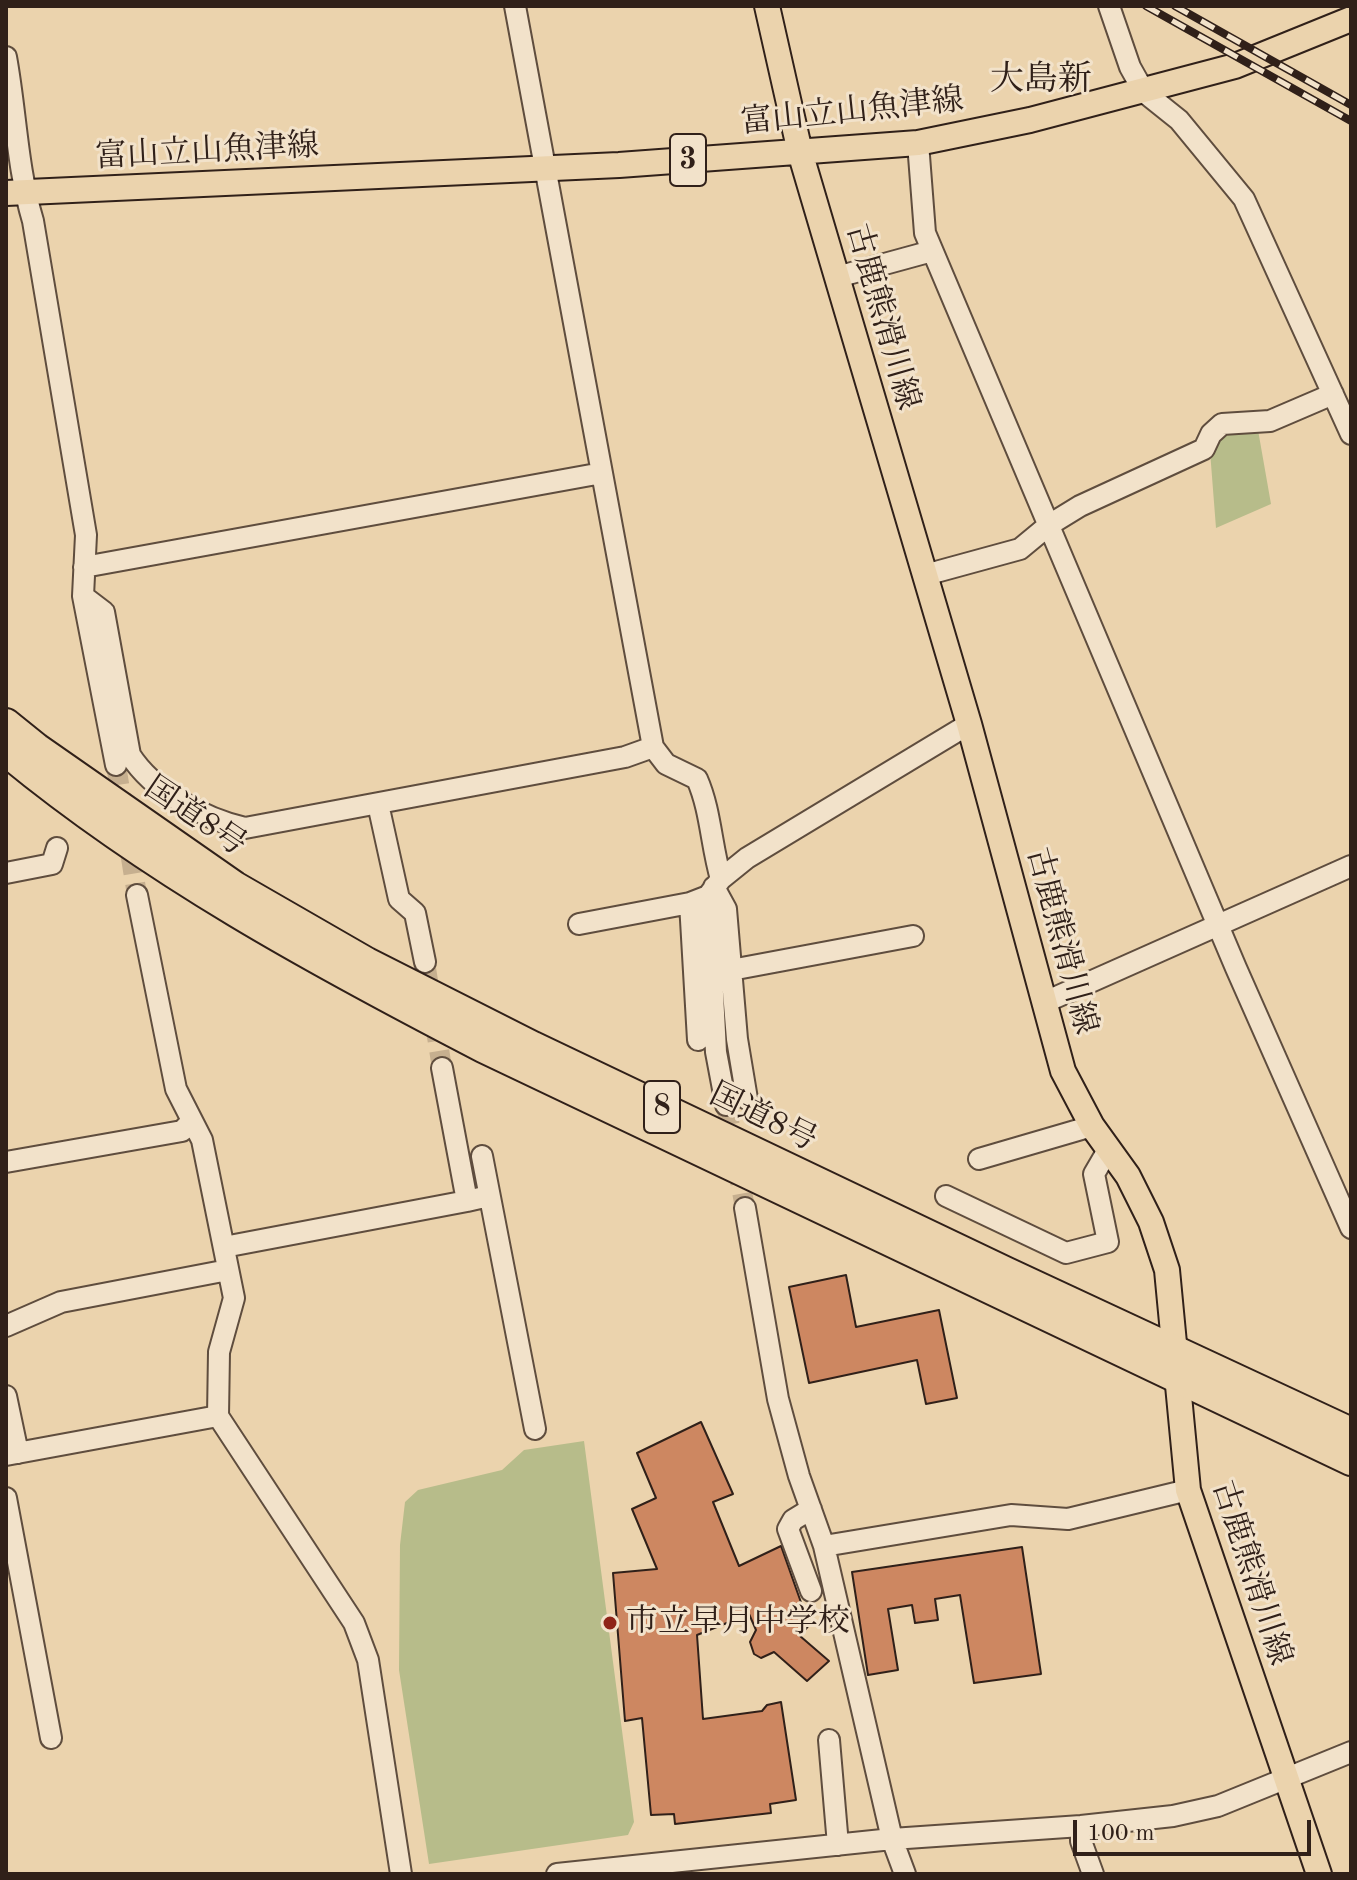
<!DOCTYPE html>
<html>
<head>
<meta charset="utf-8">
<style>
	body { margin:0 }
	#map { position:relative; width:1357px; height:1880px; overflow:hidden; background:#ebd3ad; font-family:"Old Standard TT",serif }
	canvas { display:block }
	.frame { position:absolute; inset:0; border:8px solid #302019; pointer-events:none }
	.scale { position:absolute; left:1073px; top:1820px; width:238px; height:36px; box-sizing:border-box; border:4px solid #302019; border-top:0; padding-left:10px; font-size:24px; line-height:28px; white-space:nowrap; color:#302019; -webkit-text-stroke:6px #f2e2ca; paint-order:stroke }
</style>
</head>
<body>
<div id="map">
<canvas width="1357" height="1880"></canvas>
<div class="frame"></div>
<div class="scale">100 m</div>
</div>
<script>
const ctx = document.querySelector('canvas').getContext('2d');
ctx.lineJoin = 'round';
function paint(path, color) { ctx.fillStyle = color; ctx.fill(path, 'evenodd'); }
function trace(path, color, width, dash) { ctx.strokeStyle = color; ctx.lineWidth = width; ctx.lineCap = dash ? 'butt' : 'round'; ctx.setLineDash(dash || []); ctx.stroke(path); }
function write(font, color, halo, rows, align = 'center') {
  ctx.font = font + ' "Old Standard TT","Noto Serif JP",serif'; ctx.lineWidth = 6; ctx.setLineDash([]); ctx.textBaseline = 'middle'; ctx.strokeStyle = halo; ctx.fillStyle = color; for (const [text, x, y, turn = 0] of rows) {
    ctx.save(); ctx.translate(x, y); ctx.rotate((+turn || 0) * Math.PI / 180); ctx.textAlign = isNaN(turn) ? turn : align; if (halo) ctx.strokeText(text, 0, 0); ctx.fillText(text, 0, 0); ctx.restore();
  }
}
const green = new Path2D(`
	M1231,430H1258L1271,504L1216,528L1210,451L1214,437Z
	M584,1441L634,1822L628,1835L429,1864L399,1670L400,1545L405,1502L418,1490L502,1470L524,1450Z`);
const building = new Path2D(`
	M846,1275L856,1327L939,1310L957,1398L926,1404L917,1360L809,1383L789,1287Z
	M701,1422L733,1494L713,1502L739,1566L781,1546L809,1625L800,1636L829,1661L807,1681L774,1652L761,1658L754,1654L750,1642L756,1630L749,1614L697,1635L703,1719L762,1711L767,1705L781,1702L796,1800L770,1804L771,1813L675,1824L674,1814L651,1815L642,1718L625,1721L613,1573L657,1569L632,1509L656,1498L637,1453Z
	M1022,1547L1041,1674L974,1683L960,1595L935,1599L938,1620L915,1623L912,1605L888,1609L898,1670L868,1675L852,1572Z`);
const minorTunnel = new Path2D(`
	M116,765L137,895
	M425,962L442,1068
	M726,1105L745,1208`);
const minor = new Path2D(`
	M515,6L653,747L666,764L697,779C711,811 711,845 721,879
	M1109,6L1130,67L1144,92L1179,120L1244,199L1351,434
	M6,57C16,111 17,168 33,221L86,535L83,596L116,765
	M918,143L925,233L1236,968L1351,1228
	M837,277L932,251
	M84,567L602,473
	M925,575L1020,549L1049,525L1080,506L1204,449L1211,434L1222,424L1270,421L1333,394
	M83,596L104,612L130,755C153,791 204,819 245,828L625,757L653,747
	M378,804L399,899L415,913L425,962
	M6,873L52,864L57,848
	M714,887L726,909L737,1039L747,1099
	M137,895L176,1089L202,1140L234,1298L219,1352L218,1416L354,1623L368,1660L401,1874
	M579,924L690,903
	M731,970L913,936
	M1043,1003L1351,866
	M698,1040L690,903L708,896
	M442,1068L467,1201L480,1198
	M726,1105L716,1052L708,896L721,879L747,858L969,724
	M482,1156L535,1429
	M979,1159L1092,1126
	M6,1162L182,1131L191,1122
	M946,1196L1066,1253L1108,1242L1094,1174L1108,1150
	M745,1208L778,1399L799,1476L824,1546L892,1839L905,1874
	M224,1247L467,1201
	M6,1326L61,1302L228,1270
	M6,1396L18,1453
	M6,1455L218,1416
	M6,1498L51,1738
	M824,1546L1011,1515L1068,1519L1188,1490
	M811,1591L788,1529L793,1520L811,1509
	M829,1740L838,1845
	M1081,1826V1841L1093,1874
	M557,1874L892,1839L1081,1826L1173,1816L1218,1806L1351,1752`);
const major = new Path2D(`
	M767,6L800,152L969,724L1063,1071L1092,1126L1128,1176L1151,1222L1167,1270L1188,1490L1319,1874
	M6,193L619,165L918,143L1030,120L1235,66L1351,19`);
const highway = new Path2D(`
	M6,723L37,748L235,886L367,962L533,1046L1007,1272L1351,1432
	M6,752C151,872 317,962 483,1048L1351,1461`);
const rail = new Path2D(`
	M1146,6L1351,121
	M1175,6L1351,105`);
const markers = [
	[610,1623,8,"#8f2418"]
];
const shields = [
	[688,160,36],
	[662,1107,36]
];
const shieldNames = [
	["3",688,160],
	["8",662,1107]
];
const streetNames = [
	["富山立山魚津線",852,112,-6],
	["富山立山魚津線",207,152,-3],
	["古鹿熊滑川線",882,317,74],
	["国道8号",195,817,34],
	["古鹿熊滑川線",1061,941,75],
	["国道8号",763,1118,26],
	["古鹿熊滑川線",1251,1573,72]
];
const poiNames = [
	["市立早月中学校",626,1623]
];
const neighbourhoodNames = [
	["大島新",1041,80]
];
paint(green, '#b7bc8a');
paint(building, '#cd8761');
trace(building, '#302019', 2);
trace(minorTunnel, '#c6af8f', 20, [20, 10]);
trace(minor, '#5f4d3e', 24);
trace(major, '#302019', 28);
trace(highway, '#302019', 32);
trace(minor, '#f2e2ca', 20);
trace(major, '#ebd3ad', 24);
trace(highway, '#ebd3ad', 28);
trace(rail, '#302019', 8);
trace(rail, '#f2e2ca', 5, [15]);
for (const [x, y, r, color] of markers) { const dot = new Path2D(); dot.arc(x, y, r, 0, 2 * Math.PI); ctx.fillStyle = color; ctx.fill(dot); trace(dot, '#f2e2ca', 3); }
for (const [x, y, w] of shields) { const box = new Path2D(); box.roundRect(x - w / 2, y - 26, w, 52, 6); ctx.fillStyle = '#f2e2ca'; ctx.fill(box); trace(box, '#302019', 2); }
write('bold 30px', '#302019', null, shieldNames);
write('32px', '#302019', '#f2e2ca', streetNames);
write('32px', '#302019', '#f2e2ca', poiNames, 'left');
write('34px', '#302019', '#f2e2ca', neighbourhoodNames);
</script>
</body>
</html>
